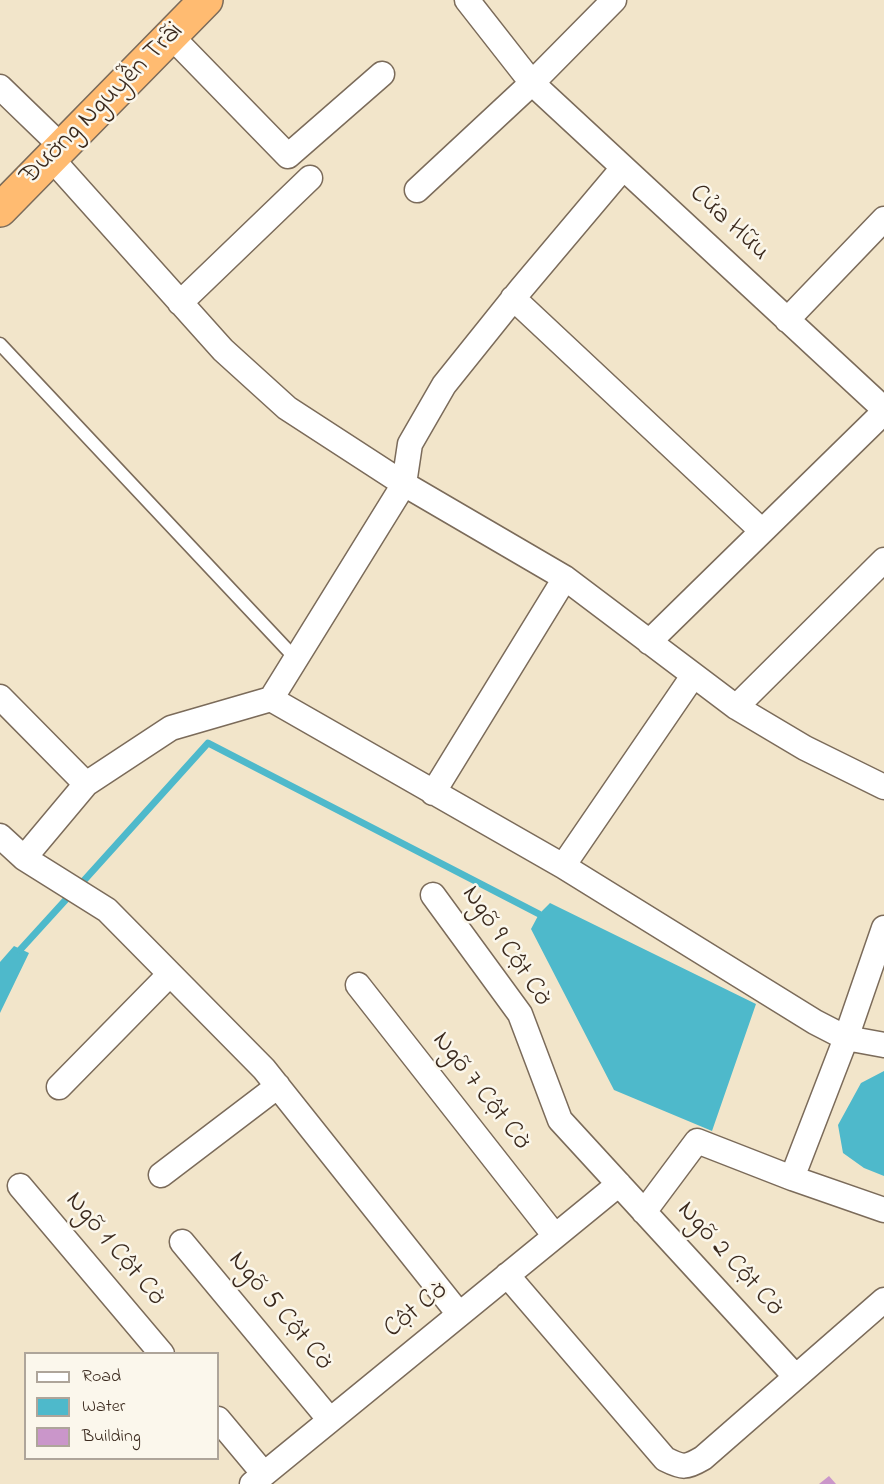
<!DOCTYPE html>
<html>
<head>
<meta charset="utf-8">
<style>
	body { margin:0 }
	#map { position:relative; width:884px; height:1484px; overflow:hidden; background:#f2e5ca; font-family:"Indie Flower",sans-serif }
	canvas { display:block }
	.legend { position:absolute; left:24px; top:1352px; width:195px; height:108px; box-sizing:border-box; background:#fbf7ec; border:2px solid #aea59a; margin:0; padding:8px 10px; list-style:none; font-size:18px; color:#3b2a1e }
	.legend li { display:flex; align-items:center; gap:12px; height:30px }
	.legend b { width:30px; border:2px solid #aea59a }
</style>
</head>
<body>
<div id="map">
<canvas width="884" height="1484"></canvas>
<ul class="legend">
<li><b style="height:8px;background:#fff"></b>Road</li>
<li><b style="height:16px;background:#4eb9cb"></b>Water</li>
<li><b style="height:16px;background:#ca96ca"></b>Building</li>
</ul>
</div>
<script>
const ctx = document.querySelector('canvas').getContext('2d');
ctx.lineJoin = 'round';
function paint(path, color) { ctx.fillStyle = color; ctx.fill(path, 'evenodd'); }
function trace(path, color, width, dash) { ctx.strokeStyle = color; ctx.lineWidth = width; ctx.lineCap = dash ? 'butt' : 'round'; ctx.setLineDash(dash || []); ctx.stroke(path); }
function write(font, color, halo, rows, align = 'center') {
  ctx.font = font + ' "Indie Flower",sans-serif'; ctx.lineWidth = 5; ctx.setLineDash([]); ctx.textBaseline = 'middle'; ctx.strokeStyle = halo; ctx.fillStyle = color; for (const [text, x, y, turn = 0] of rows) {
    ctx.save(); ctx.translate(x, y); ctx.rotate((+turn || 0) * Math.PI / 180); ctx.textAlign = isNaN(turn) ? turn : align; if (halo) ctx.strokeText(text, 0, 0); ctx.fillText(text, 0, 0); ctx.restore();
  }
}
const water = new Path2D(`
	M550,903L756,1004L712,1131L614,1090L531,929L539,914Z
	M14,946L29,953L0,1013V962Z
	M884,1071V1176L864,1168L843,1153L838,1125L861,1083Z`);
const stream = new Path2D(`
	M79,886L208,743L539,914
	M20,950L71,894`);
const building = new Path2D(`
	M829,1476L836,1484H819Z`);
const service = new Path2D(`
	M0,344L296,659`);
const minor = new Path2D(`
	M467,0L532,83L884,409
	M171,36L288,156L382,74
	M0,87L62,147
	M51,158L223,350L287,408L404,484L565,578L736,707L805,748L884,787
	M417,190L532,83L614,0
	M513,298L762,531
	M180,303L310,178
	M787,320L884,219
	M649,642L884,412
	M0,697L86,784L24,858
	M271,699L563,866L815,1022L846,1038L884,1045
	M736,707L884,560
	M86,784L171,728L271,699L404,484L410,444L444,385L521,289L623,168
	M433,793L565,578
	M0,836L24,858L107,910L264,1069L459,1314
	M563,866L693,676
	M433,895L520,1014L560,1120L795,1376
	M358,985L555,1236
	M59,1087L170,974
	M161,1175L278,1086
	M792,1178L846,1038L884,928
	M20,1186L162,1354
	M644,1212L697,1141L792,1178L884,1210
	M182,1242L330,1420
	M507,1275L665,1459C683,1468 686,1468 703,1458L884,1300
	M218,1419L264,1474
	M252,1484L619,1184`);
const trunk = new Path2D(`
	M0,210L206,0`);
const streetNames = [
	["Đường Nguyễn Trãi",103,105,-45],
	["Cửa Hữu",728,224,43],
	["Ngõ 9 Cột Cờ",505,947,56],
	["Ngõ 7 Cột Cờ",480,1092,52],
	["Ngõ 1 Cột Cờ",114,1250,50],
	["Ngõ 2 Cột Cờ",729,1260,48],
	["Cột Cờ",417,1311,-39],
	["Ngõ 5 Cột Cờ",279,1312,50]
];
paint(water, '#4eb9cb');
trace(stream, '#4eb9cb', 7);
paint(building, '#ca96ca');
trace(service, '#7b6b5a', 15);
trace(minor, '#7b6b5a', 27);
trace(trunk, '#7b6b5a', 36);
trace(service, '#fff', 12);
trace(minor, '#fff', 24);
trace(trunk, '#ffbb71', 33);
write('27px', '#3b2a1e', '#fbf7ec', streetNames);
</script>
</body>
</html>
